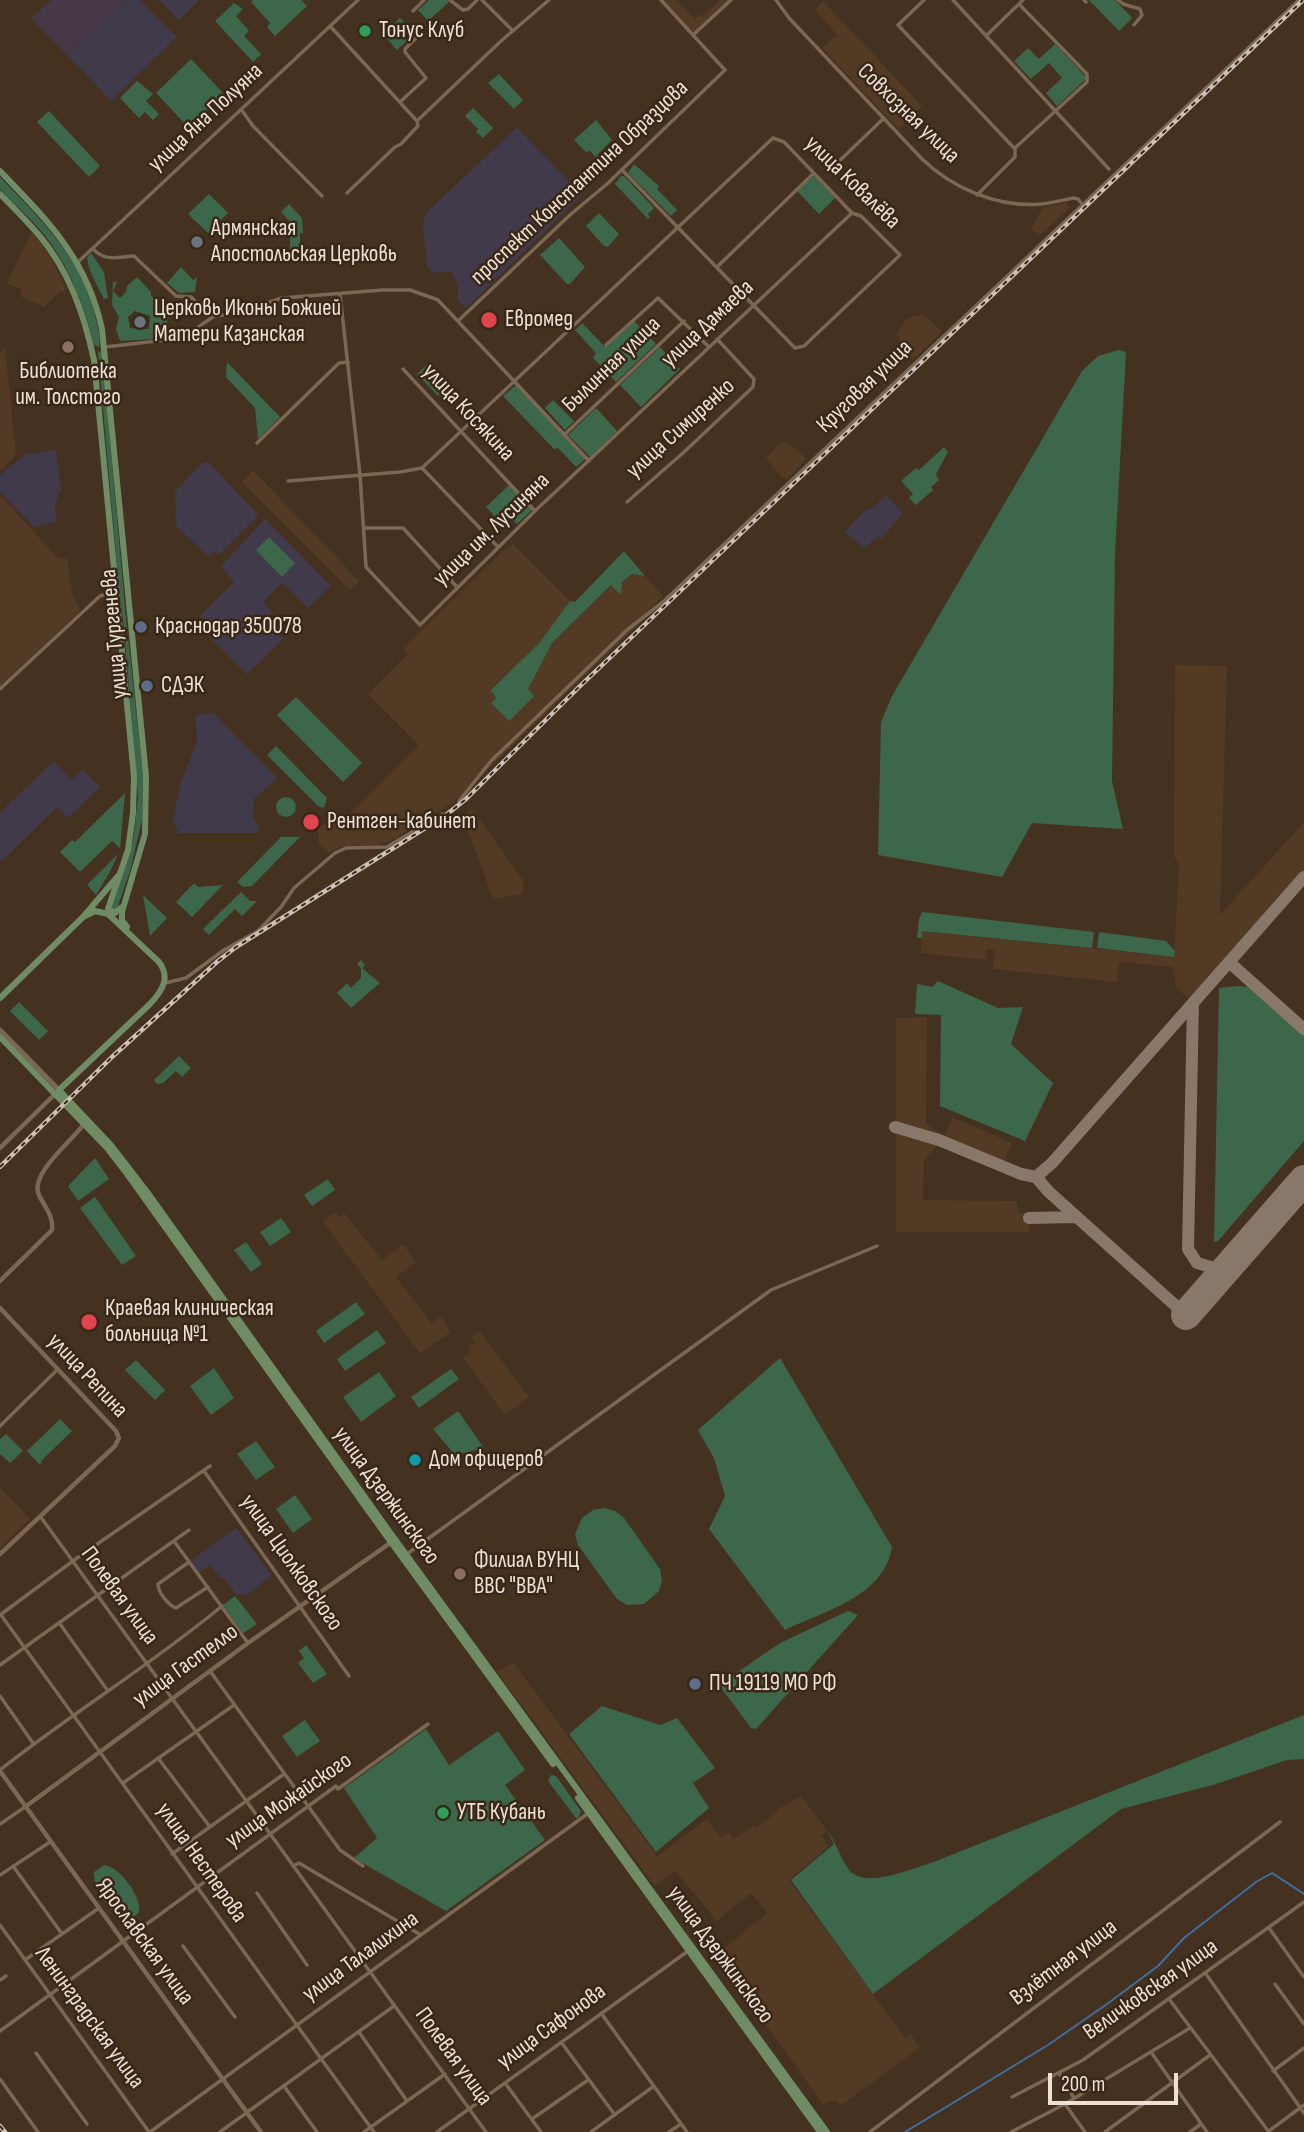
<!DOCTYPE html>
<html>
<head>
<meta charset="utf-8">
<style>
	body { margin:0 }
	#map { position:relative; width:1304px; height:2132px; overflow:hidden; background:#443120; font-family:"Sofia Sans Condensed",sans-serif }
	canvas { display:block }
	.scale { position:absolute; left:1048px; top:2073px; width:130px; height:32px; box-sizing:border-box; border:4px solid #ede1d6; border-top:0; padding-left:9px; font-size:21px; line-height:24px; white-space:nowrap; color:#ede1d6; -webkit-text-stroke:5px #392717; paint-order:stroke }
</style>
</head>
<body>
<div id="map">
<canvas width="1304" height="2132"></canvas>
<div class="scale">200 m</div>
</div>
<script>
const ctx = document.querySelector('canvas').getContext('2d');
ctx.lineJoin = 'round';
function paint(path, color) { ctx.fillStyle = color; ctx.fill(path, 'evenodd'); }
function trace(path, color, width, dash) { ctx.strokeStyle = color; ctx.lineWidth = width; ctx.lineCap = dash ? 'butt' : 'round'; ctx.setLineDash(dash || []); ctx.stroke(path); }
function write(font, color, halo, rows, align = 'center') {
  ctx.font = font + ' "Sofia Sans Condensed",sans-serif'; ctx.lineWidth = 5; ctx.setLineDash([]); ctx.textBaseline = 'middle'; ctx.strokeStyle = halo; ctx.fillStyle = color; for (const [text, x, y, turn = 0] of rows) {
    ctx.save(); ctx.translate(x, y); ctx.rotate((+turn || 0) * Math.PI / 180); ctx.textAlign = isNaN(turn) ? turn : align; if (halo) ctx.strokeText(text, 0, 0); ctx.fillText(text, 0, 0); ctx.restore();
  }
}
const built = new Path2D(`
	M661,0H677L695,19L700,14L703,16L720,0H731L693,35Z
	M823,1L922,106L899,129L822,48L837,35L815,10Z
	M1066,203L1070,207L1069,209L1039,236L1031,228L1043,207Z
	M32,232L50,256L67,290L59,293L44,307L20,296L22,290L7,283Z
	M920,315L928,318L942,332L913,360L900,345L897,333L905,320L911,317Z
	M5,347L16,455L0,471V352Z
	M784,442L795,448L806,459L788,479L781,477L766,458L780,443Z
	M253,470L359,581L350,590L242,482Z
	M0,495L56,556L67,559L73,597L81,610L0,686Z
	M513,544L570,601L540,642L491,689L496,698L491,702L528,689L552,643L612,585L622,582L633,574L645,576L663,596L644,615V619L454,802L391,841L378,845L342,846L329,853L319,844L317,827L343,820L418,745L368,694L408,654L404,648L507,547L509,548Z
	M1175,665L1227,666L1220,915L1304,822V886L1197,1007L1176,987L1173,967L1119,962L1117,982L993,969L995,950L987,949L986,960L921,953L922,931L1174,957L1179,865L1174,856Z
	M472,808L522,879L524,886L522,894L493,899L463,817Z
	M927,1017L926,1124L944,1136L952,1117L1012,1143L1001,1171L938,1145L924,1159L923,1200L1017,1201L1019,1213H1029V1232H896V1018Z
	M335,1212L340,1217L345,1214L382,1260L403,1244L416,1262L396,1277L431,1323L441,1317L451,1332L420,1353L323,1222Z
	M480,1331L529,1397L505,1415L463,1358L471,1351L469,1347L475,1342L471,1337Z
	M0,1487L30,1519L0,1548Z
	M513,1662L657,1856L707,1819L720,1837L729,1833L734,1839L754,1825L757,1828L780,1808L801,1796L827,1830L821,1836L829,1846L789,1880L905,2038L911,2035L920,2048L841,2105L836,2100L823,2104L716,1955L767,1913L751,1893L717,1921L675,1871L655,1886L497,1672Z`);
const education = new Path2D(`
	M126,0H140L177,37L111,101L67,55Z
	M159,0H199L179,20Z
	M517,127L582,195L466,308L457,299L458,284L450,271L432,273L427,265L423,227L424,218L429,210Z
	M56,450L61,488L55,504L56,522L34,527L0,492V475L26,454Z
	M208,462L259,515L219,555L214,551L209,557L176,526L175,491L202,463Z
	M886,495L903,513L883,536L881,539L878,536L865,548L844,532L867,509L873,508Z
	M265,519L331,586L308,608L282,583L263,602L271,611L268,623L284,638L247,674L210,637L214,631L200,616L234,582L221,566Z
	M213,712L277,778L254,799L253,818L259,826L256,833H178L173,819L180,785L197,742L195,716Z
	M54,761L72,779L83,770L100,787L68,818L57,807L2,861L0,859V813Z
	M236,1528L272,1575L245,1596L242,1593L237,1596L224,1578H220L210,1565L199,1572L192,1563L193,1559Z`);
const medical = new Path2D(`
	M51,0H126L67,55L31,18Z`);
const green = new Path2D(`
	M253,0H301L307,6L275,36L267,27L270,23L251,2Z
	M429,0H447L449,2L428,21L418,10Z
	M1089,0H1115L1132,18L1119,31Z
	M234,3L243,9L236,16L249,31L244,36L261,54L253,62L215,21Z
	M400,18L415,33L397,50L383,34Z
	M1055,44L1087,78L1057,106L1046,93L1062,78L1049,63L1031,79L1014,61L1028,48L1039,59Z
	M191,59L224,94L188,127L156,93Z
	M499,74L523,100L514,109L488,83Z
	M137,81L153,94L146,101L159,114L153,120L145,112L139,118L120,98Z
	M473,108L493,128L483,138L476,132L478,129L465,116Z
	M49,111L100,166L89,177L37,122Z
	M596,120L612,140L597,155L608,166L606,168L590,151L586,152L574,140Z
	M634,164L659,186L657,189L677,210L671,216L628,173Z
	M621,176H624L654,208L648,214L650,217L648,219L615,184Z
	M814,176L835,198L819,214L797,191Z
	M0,177C39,218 85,261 96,320C98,329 101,338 99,347L94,345C84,304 69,265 42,232C29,217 14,204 0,189Z
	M209,194L228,213L208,233L188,214Z
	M289,204L302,218L303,233H300V243H305V250L290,251V222L281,212Z
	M599,213L619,234L608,247L604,246L586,226Z
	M559,238L585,267L570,284H567L540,255Z
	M91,253L104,272L108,298L104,299C98,286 89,273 87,258Z
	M181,267L193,280L197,277L195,292L179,293L167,283Z
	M137,277L151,292V296L171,314L167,321L169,327L168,334L155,339L120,341L116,329L119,317L112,305L113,282H117L113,291L120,298L126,292L127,286ZM135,311L150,316L149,329L130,328L128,317Z
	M634,321L656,344L616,382L593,358L596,353L575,330L582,323L605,347Z
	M660,347L680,369L641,407L620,385Z
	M1119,350L1126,352L1115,554L1112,781L1123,829L1032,823L1002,877L878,855L881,722L892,696L1082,371L1098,356Z
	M99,351L102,352L127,629L124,627L120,599L98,353Z
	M227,362L280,417L258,439L255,408L226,377Z
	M428,364L449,386L438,396L417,374Z
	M516,385L586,458L576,467L558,448L554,449L503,396Z
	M553,400L574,421L565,430L545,408Z
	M596,408L617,431L590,457L568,435Z
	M944,447L948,452L936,474L939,480L931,487L933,490L916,505L909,498L913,494L901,481L916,468L919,470Z
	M509,485L533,509L517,524L507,514L499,521L486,507Z
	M269,537L295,563L282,577L256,550Z
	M624,551L645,576L632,574L622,582L621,595L611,585L552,643L528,689L534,696L509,721L491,703L496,698L491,690L540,642L570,601L575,602Z
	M128,637L143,776L142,820L130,871L116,911L111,909L133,840L138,798L125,639Z
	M296,697L362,763L343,782L277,715Z
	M276,746L327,798L324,808L318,806L267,755Z
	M125,793L120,848L112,841L80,872L60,852L72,840L75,842Z
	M276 807a10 10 0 1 1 20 0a10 10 0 1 1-20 0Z
	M281,837H300L252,886L243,887L237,882Z
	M118,854L111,870L96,895L87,885Z
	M194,883L198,887L223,885L192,917L176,902Z
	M241,892L250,901H257L242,916L235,909L209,935L203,929Z
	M143,895L167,918L150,936Z
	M922,912L1094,932L1092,948L922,931V938H917L919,919Z
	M1099,932L1166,941L1175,951L1174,957L1097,948Z
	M361,960L365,965L362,968L380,983L351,1008L337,993L347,983L351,988L361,978V968L357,964Z
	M938,981L998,1008L1023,1007L1011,1044L1053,1083L1025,1141L940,1106L941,1015L915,1014L917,984L932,987Z
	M1238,986L1249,987L1304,1035V1141L1218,1241L1214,1242L1219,988Z
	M19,1002L48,1031L39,1040L10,1011Z
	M179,1056L191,1068L182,1077L176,1071L163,1083L157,1084L154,1080Z
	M95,1158L109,1179L78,1201L68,1186Z
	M328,1179L335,1190L312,1206L304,1195Z
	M95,1197L136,1256L122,1265L80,1208Z
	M281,1218L291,1232L270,1246L260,1232Z
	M246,1242L262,1264L251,1272L234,1250Z
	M356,1302L365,1314L324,1343L316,1331Z
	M377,1330L386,1343L345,1371L337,1359Z
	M780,1358L892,1547C884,1597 824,1611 785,1630L709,1529L725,1496L714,1458L698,1430Z
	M136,1360L165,1390L155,1400L125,1370Z
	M214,1368L234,1398L211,1415L190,1386Z
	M451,1369L459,1379L419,1408L411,1397Z
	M379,1372L396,1396L361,1422L343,1397Z
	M458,1411L484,1448L455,1455L433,1429Z
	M60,1419L72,1431L41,1461L43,1463L39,1464L27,1451Z
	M6,1434L23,1451L10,1463L0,1454V1439Z
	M256,1441L275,1467L256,1480L237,1454Z
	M295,1495L312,1519L293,1533L276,1509Z
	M604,1508L615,1511L624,1518L660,1569L662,1580L659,1591L644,1604L627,1605L617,1599L578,1545L575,1534L582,1518L593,1510Z
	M235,1596L257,1624L243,1633L223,1605Z
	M848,1611L858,1615L756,1729L751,1728L719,1685L780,1643Z
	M306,1645L327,1674L313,1683L298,1663L304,1658L299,1651Z
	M602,1706L660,1725L677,1718L715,1768L693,1783L709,1808L656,1852L569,1734Z
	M1304,1715V1759L1287,1760L1216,1784L1121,1809L873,1994L791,1880L834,1844L827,1830C836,1842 840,1857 848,1869C864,1890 910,1869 931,1863Z
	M305,1720L320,1741L297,1757L282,1736Z
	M426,1729L449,1765L498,1731L525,1770L505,1785L545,1840L446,1911L354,1858L377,1838L344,1788Z
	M551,1775L556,1776L581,1811L578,1818H576L548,1781Z
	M104,1865C120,1867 142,1897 139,1912C121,1935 91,1887 94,1872Z`);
const stream = new Path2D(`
	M905,2132L1048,2045L1107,2004L1158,1966L1184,1938L1256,1882L1272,1873L1304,1894`);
const taxiway = new Path2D(`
	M1229,962L1304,1029
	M895,1127L939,1140L1021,1174L1036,1177L1052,1163L1193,1003
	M1036,1177L1049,1192L1186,1315
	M1029,1218L1077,1217
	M1225,1271L1197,1263L1188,1249L1193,1003L1304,877`);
const runway = new Path2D(`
	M1186,1315L1304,1180`);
const minor = new Path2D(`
	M450,0L463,10L468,9L477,0
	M482,0L513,31
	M776,0L789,18L922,159C952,188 998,208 1041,204C1052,203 1063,200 1073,198L1078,199L1083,205
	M924,0L898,25L1015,149
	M953,0L1109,169
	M1084,0L1086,2
	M1118,0L1123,4L1140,9L1142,15L1134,25
	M413,11L424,0
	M330,26L417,121
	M693,35L731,0
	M987,35L1023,0
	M400,102L426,78L405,52V49L420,34
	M241,109L253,126L322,196
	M1015,148L1087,82V74L1019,4
	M833,167L884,118
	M347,193L395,147L401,144L418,126L417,121L501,41L549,0
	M977,195L1015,157V149
	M93,249C106,262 117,257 134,256L176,296L191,297L201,308L214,316L233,314L282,298L383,290H410L438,300L589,461
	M78,262L358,0
	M717,267L814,173
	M340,294L360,475L366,567L420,625L535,511L852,213
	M458,321L571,214L607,184L725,70L661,0
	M606,345L658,298L709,347
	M105,347L183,338L214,316
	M403,369L535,511
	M564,435L684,321
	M257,443L339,363L348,362
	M422,468L498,547
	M288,481L400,472L422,468L773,138L784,142L852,213L861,216L900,255L804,346L795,348L622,170
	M627,502L683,453L753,387L754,379L717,339
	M364,528H403L457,587
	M0,689L100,596L116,591
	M459,801L491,761L627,630L663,602L1299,0
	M165,983L186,978L224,950L258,931L281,907L294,888L335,853L346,848L387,847L442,814
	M0,1426L58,1369
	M204,1471L349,1676
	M40,1516L486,2132
	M174,1541L248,1643
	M407,1554L771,1290L877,1246
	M189,1562L158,1584C158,1592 168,1605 176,1608L208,1587
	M0,1615L77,1558L210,1466
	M1,1615L374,2132
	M60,1624L108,1691
	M0,1665L189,1530
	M210,1671L340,1850L363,1866
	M0,1696L33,1743
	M158,1758L210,1827
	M0,1770C72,1713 151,1665 222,1606
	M123,1783L234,1705
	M0,1824L25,1807
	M172,1854L284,1774
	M13,1866L62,1934
	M293,1866L299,1863L421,1935
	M0,1875L50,1842
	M257,1893L307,1965
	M0,1925L149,2132
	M1269,1928L1304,1977
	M183,1946L235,2017
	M25,1960L99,1908
	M1206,1974L1304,2113
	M0,1980L6,1976
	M1275,1984L1304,2024
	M1169,1999L1269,2132
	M601,2013L687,2132
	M0,2031L336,1786L338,1789L428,1724
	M359,2032L407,2101
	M561,2042L615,2115
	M1151,2052L1207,2132
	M36,2053L87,2124
	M1273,2071L1304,2048
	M1059,2073L1074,2098
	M0,2079L38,2132
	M505,2083L541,2132
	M284,2086L317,2132
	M1012,2097L1083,2060L1304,1902
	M1065,2104L1085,2132
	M532,2119L588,2080
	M1269,2131L1304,2105
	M150,2132L590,1812
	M220,2132L394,2006
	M364,2132L445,2074
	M437,2132L688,1951
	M591,2132L654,2086
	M669,2132L681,2124
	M870,2132L1280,1822
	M1011,2132L1065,2104L1190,2028
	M1105,2132L1210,2055
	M1190,2132L1201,2124`);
const tertiary = new Path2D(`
	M0,1148L56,1093
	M0,1281L52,1230C54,1216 44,1206 39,1195C29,1174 72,1141 84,1124
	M0,1308L116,1431L119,1438L115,1446L0,1554
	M0,1771L261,2132
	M25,1807L248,1643L393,1541`);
const secondary = new Path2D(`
	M0,1030L59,1090`);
const primary = new Path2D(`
	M0,171C48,221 87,259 102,329L146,776L145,834L122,912V920L127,927
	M0,194C13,207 26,220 38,234C69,270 84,314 94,360L134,777L133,813L128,850L108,909L115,913L122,907
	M83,917L95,911L108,914L159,962C171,978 162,991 150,1004L59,1090L111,1145L148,1193L389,1531L827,2132
	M0,998L83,917L118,876
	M0,1037L107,1148L127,1174L385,1534L553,1764
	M578,1798L820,2132`);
const rail = new Path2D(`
	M0,1167L112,1057L218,961L236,947L446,815L466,799L579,687L1303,0
	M0,2126L5,2132`);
const markers = [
	[365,31,7,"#2e9e5b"],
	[197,242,7,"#6b7280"],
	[489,320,9,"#e0444e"],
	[140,322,7,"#6b7280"],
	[68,347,7,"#8d6e63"],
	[141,627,7,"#5c6f8a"],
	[147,686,7,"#5c6f8a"],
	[311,822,9,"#e0444e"],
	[89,1322,9,"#e0444e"],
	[415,1460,7,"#0f9aa8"],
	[460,1574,7,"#8d6e63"],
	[695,1684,7,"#5c6f8a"],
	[443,1813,7,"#2e9e5b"]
];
const poiNames = [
	["Тонус Клуб",379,31],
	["Армянская",211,229],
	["Апостольская Церковь",211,255],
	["Церковь Иконы Божией",154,309],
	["Матери Казанская",154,335],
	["Евромед",505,320],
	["Библиотека",68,372,"center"],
	["им. Толстого",68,398,"center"],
	["Краснодар 350078",155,627],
	["СДЭК",161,686],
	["Рентген-кабинет",327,822],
	["Краевая клиническая",105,1309],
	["больница №1",105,1335],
	["Дом офицеров",429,1460],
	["Филиал ВУНЦ",474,1561],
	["ВВС \"ВВА\"",474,1587],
	["ПЧ 19119 МО РФ",709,1684],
	["УТБ Кубань",457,1813]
];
const streetNames = [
	["Совхозная улица",908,114,44],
	["улица Яна Полуяна",206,118,-43],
	["проспект Константина Образцова",580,183,-43],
	["улица Ковалёва",852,183,44],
	["улица Дамаева",708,324,-43],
	["Былинная улица",612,365,-44],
	["Круговая улица",865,387,-44],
	["улица Косякина",468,413,47],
	["улица Симиренко",681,429,-42],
	["улица им. Лусиняна",492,530,-44],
	["улица Тургенева",115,634,-95],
	["улица Репина",87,1376,47],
	["улица Дзержинского",386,1496,54],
	["улица Циолковского",291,1563,55],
	["Полевая улица",119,1596,54],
	["улица Гастелло",186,1666,-36],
	["улица Можайского",289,1801,-35],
	["улица Нестерова",201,1863,55],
	["Ярославская улица",144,1942,54],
	["улица Дзержинского",720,1955,54],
	["улица Талалихина",361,1957,-36],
	["Взлётная улица",1064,1963,-37],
	["Величковская улица",1151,1990,-35],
	["Ленинградская улица",89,2018,54],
	["улица Сафонова",552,2027,-36],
	["Полевая улица",453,2057,54]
];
paint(built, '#523a24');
paint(education, '#413a4a');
paint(medical, '#463846');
paint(green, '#3d674a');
trace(stream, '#3d6fa1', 2);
trace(taxiway, '#89786a', 12);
trace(runway, '#89786a', 30);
trace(minor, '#7c6755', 3.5);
trace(tertiary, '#7c6755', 4.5);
trace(secondary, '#7c6755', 5);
trace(primary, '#6f8c65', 6);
trace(rail, '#cec0b4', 4.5);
trace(rail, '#392717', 2, [5]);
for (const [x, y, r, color] of markers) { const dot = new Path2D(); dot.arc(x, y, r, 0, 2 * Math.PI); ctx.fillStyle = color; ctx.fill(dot); trace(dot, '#392717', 2.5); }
write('23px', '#ede1d6', '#392717', poiNames, 'left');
write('23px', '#ede1d6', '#392717', streetNames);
</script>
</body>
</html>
